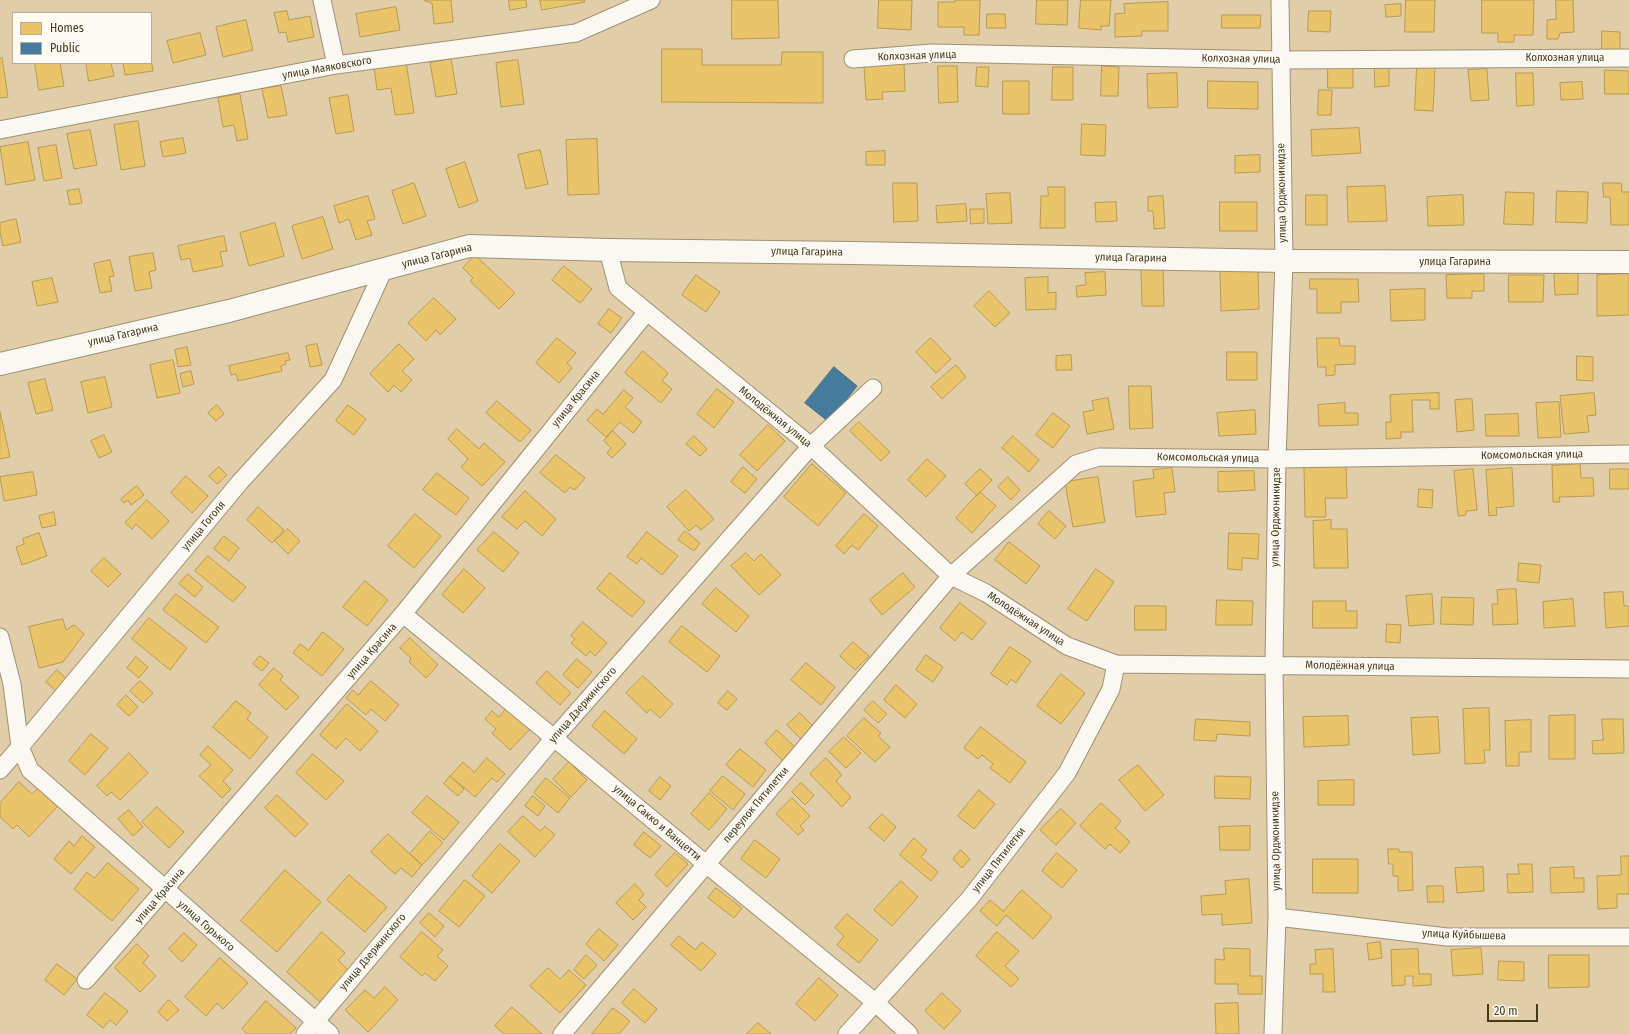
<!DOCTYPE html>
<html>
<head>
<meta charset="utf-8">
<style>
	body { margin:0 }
	#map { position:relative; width:1629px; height:1034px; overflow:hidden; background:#e1cda7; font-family:"Fira Sans Condensed",sans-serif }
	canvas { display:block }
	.legend { position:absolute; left:12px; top:12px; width:140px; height:52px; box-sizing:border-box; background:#fefbf4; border:1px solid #b5ad9e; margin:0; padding:5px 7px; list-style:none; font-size:12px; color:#47391c }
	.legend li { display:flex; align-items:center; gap:8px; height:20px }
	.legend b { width:20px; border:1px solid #b5ad9e }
	.scale { position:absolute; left:1487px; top:1004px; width:51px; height:18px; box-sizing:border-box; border:2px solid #47391c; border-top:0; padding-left:5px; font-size:12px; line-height:14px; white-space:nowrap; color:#47391c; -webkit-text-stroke:3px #fefbf4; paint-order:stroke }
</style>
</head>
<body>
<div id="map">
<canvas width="1629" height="1034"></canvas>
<ul class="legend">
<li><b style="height:11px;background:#e9c46a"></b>Homes</li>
<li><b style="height:11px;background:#457b9d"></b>Public</li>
</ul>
<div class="scale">20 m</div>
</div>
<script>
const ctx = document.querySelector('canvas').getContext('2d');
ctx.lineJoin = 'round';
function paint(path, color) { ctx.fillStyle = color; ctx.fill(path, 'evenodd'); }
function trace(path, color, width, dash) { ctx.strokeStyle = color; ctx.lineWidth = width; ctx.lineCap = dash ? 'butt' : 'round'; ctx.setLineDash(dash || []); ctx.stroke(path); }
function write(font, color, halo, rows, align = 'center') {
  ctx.font = font + ' "Fira Sans Condensed",sans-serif'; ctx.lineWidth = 4; ctx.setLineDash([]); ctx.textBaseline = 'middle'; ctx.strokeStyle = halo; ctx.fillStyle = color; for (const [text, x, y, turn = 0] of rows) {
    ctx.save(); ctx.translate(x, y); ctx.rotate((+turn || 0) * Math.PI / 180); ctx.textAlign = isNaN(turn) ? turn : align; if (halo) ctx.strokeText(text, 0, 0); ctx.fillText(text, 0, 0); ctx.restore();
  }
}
const homes = new Path2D(`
	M425,0H451L453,22L434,24L432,3L425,1Z
	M509,0H526L527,7L510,10Z
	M540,0H584L585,2L542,10Z
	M732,0H778L779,38L732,39Z
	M879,0H912L911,30L878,28Z
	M955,0H980L979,35H964V27H938V2H955Z
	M1037,0H1068L1067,25L1036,24Z
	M1081,0H1111L1109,26H1101V30L1079,28Z
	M1406,0H1435L1434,32H1405Z
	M1482,0H1534L1533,35H1514V42H1498V33H1482Z
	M1556,0H1573L1574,32L1560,33L1558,39H1547V20L1556,19Z
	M1168,2V31H1142V36L1115,37V14L1125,13L1124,4Z
	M1401,4V16L1386,17L1385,5Z
	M396,7L400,30L360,37L356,14Z
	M287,11L289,20L310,16L314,37L288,42L286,32L279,33L274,13Z
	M1309,11H1331L1330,32L1308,31Z
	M987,14H1005L1006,28H987Z
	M1222,15H1261L1260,28H1222Z
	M246,20L253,50L223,57L216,27Z
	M1602,31L1620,32V53H1602Z
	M200,33L206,55L173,63L167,41Z
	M662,49H702V65H781L782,52H823V103L662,102Z
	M0,58H2L8,97L0,98Z
	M151,59L153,71L125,75L123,63H151Z
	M451,59L457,94L436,97L430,63Z
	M518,60L524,104L501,107L496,63Z
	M406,62L414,113L395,115L391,88L377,90L374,67Z
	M35,63H60L64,86L39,90Z
	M86,63H111L114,76L89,81Z
	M904,64L905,91L882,92L883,99L866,100L864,65Z
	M938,66H957L958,102L939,103Z
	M1102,66L1119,67L1118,96H1101Z
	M977,67H989L988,87L976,86Z
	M1053,67H1073V100H1052Z
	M1417,67H1435L1433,111L1415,110Z
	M1328,68H1353V88H1328Z
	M1375,68H1389V86L1375,87Z
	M1487,69L1489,100L1471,101L1468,70Z
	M1605,70L1629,71V94H1605Z
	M1177,73L1178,107L1148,108L1147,74Z
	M1516,73H1533L1534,105L1517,106Z
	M1003,81H1029V114H1003Z
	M1208,81L1258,82V109L1208,108Z
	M1582,82L1583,99L1561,100L1560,83Z
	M281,86L287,115L268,118L262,89Z
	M1319,90H1332L1331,115H1318Z
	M240,94L248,139L237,141L234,125L223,127L218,98Z
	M348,95L354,131L336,134L329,98Z
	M138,121L145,166L121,170L114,125Z
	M1082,124L1106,125L1105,156L1081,155Z
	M1359,128L1361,153L1312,156L1311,130Z
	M90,130L97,165L74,169L67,134Z
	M183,138L186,153L163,157L160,142Z
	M597,139L599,194L568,195L566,140Z
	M28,142L35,180L6,185L0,147Z
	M56,145L62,178L44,181L38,148Z
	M540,150L548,184L526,189L518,155Z
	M885,151V165H866V152Z
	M1260,155V172L1235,173V156Z
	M465,162L478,201L459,208L446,169Z
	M414,183L426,216L403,224L392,191Z
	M893,183H917L918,221L894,222Z
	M1603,183H1621L1622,192H1629V225H1611L1610,197H1604Z
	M1385,186L1387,221L1348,222L1347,187Z
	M1048,187H1065V228H1040L1041,196H1048Z
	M79,189L82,203L70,205L67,191Z
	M1557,191L1588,192L1587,223L1556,222Z
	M1506,192L1534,193L1533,225L1504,224Z
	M1010,193L1012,223L988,224L986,194Z
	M1306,195H1327V225H1306Z
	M1463,195L1464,225L1428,226L1427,197Z
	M368,196L375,219L367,221L372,235L356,240L349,219L339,223L334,206Z
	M1163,196L1165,228L1154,229L1153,211H1148V197Z
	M1116,202L1117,221L1096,222L1095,203Z
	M1220,202H1257V231H1220Z
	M966,204L967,221L937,223L936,206Z
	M970,209H984V223L971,224Z
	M323,217L333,249L302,259L292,226Z
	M16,219L21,242L3,246L0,232V223Z
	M275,223L284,256L249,266L240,233Z
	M224,236L227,251L220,252L223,266L193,272L190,258L181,260L178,246Z
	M153,253L156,270L149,272L152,288L135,291L129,257Z
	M475,255L515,293L499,309L470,281L473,278L463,268Z
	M110,260L114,276L109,277L112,291L100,293L94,264Z
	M564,266L592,289L580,303L552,280Z
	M1163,269L1164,306H1142L1141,270Z
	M1258,269L1259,309L1221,311L1220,270Z
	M1105,272L1106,295L1077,297L1076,286L1086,285L1085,273Z
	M1578,273V294L1555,295L1554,274Z
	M1484,274V291H1472V298H1447L1446,275Z
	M1629,274V315L1597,316V275Z
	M696,275L720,292L706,312L682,295Z
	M1509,275H1544L1543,302H1509Z
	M1048,277V293L1056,292V309L1026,310L1025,278Z
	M52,278L58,302L37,306L32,282Z
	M1310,279H1358L1359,302H1341V313H1317V289H1310Z
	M1425,289V320L1391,321L1390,290Z
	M989,291L1010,313L995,327L974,306Z
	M434,298L456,319L440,335L436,330L426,341L408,323Z
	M609,309L622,318L611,333L598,324Z
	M557,338L576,353L567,363L572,368L559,383L536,363Z
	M931,338L951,359L936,373L916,352Z
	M1317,338H1339L1340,346H1355V364L1335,365V375L1326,376V367H1318Z
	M317,344L322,365L310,367L306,346Z
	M399,344L414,359L402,371L412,380L401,392L394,385L388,392L370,374Z
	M187,347L191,365L178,367L175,350Z
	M643,351L668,373L662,381L672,389L661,403L625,373Z
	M1227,352H1257V380H1227Z
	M288,353L290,360L285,361L286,364L281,366L282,371L238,381L236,374L231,375L229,366Z
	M1071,355L1072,370H1056V356Z
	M1577,356L1593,357V381L1577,380Z
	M173,360L180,393L157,398L150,365Z
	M956,365L966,377L942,399L931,387Z
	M191,371L194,384L183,387L180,374Z
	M105,377L112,407L88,413L81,382Z
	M45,379L53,410L36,414L28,383Z
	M1129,386H1151L1153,428L1130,429Z
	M717,389L734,402L714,428L697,414Z
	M624,390L633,398L625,407L642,422L633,433L620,422L606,437L587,420L597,409L603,414Z
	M1439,393V409H1430V400H1412L1413,432H1401V438L1386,439V422H1391L1390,395Z
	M1594,393L1596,415L1587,416L1589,432L1564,434L1560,396Z
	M1108,398L1114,429L1087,434L1083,412L1094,410L1092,401Z
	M1472,399L1474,430L1457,432L1455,400Z
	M497,401L531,430L520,442L486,413Z
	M1559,402L1561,437L1538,438L1536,403Z
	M1345,403V413H1358V425L1319,426L1318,405Z
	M217,405L224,414L216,421L208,413Z
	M348,405L366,419L354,435L336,421Z
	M1255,410L1256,434L1219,436L1217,413Z
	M0,412L10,457L0,459Z
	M1053,413L1070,426L1053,448L1036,435Z
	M1518,414L1519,436H1486L1485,415Z
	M859,422L890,452L881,461L850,431Z
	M768,425L785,441L757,471L740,455Z
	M457,429L479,449L484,443L505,462L482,486L461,467L468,459L448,439Z
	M613,431L626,444L612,458L607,453L611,448L604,441Z
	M104,435L112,452L99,458L91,441Z
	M694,436L707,449L700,456L686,444Z
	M1013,436L1039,460L1029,472L1002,448Z
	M556,455L585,478L575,490L570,487L565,493L540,473Z
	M927,459L946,476L926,497L908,480Z
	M812,464L846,493L818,526L784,497Z
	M1580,464L1581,478H1593L1594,496L1559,497L1560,502H1553L1552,466Z
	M1346,466L1347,498H1325L1326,517H1305L1304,467Z
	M219,467L227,475L217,484L209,476Z
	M743,467L757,479L745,493L731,482Z
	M1172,468L1175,492L1164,493L1166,514L1136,517L1133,481L1154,478L1153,470Z
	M1512,468L1514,506L1496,508L1497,515L1489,516L1486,470Z
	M980,469L992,480L977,496L965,484Z
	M1473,469L1477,510L1466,511V515L1458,516L1454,471Z
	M1610,469H1629V489H1610Z
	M1254,471L1255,490L1218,492V472Z
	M33,472L37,495L4,501L0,477Z
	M437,473L469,498L456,515L423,490Z
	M186,476L208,496L192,513L171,493Z
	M1008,477L1020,490L1011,500L998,487Z
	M1098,477L1105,522L1073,527L1065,482Z
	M137,486L144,495L131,505L128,500L124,503L121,499Z
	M1419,489L1433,490L1432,508L1418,507Z
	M686,490L714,519L701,530L696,525L689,531L667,507Z
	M525,491L556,519L542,536L525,521L517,529L502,517Z
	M980,492L996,506L972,533L956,518Z
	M147,500L169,521L152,539L136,524L132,529L125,523Z
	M258,507L284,530L272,543L247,520Z
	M1049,511L1066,526L1055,539L1038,524Z
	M54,512L56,525L42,528L39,516Z
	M415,514L441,536L414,568L388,546Z
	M864,514L878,526L858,550L852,545L844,554L836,546Z
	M1331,520V529H1347L1348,568H1314L1313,521Z
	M288,529L300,541L288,554L275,541Z
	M685,531L700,543L694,551L678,540Z
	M494,532L519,553L503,572L477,550Z
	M647,532L678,556L662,575L641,558L637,564L627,557Z
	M39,533L47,556L22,565L16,547L24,544L23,539Z
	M1229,533L1259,534L1258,559L1242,558V570L1228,569Z
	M224,536L239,548L229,561L214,549Z
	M1009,542L1040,566L1026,584L995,560Z
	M746,553L754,561L761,554L781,575L759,595L731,566Z
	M208,556L246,587L233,602L195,571Z
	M104,558L121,574L108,587L91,571Z
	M1519,563L1541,565L1539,583L1518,581Z
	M464,569L485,588L463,613L442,595Z
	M1096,569L1114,582L1087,621L1068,609Z
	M610,573L645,602L632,617L597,589Z
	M903,573L915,587L882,615L870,600Z
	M188,574L203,587L195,597L179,584Z
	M365,581L388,600L367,626L343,607Z
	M716,588L749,616L736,632L702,604Z
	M1516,589L1518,624L1493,625L1492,604H1498L1497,590Z
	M1623,592L1624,606H1629V626L1606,628L1604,593Z
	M176,594L219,627L206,643L163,610Z
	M1432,594L1434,624L1409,626L1406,596Z
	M1442,597L1474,598L1473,625L1441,624Z
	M1573,599L1575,626L1544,628L1543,602Z
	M1217,600L1253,601L1252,625H1216Z
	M1313,601H1346V611H1357V628H1313Z
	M960,603L986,623L972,640L962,632L955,641L940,628Z
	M1135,606H1166V630H1135Z
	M149,618L187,648L170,670L132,639Z
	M63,619L66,630L74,625L84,634L63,662L39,668L29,627Z
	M583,622L607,643L595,656L590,651L586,656L571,643L575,639L571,636Z
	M1387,624L1401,625L1400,643L1386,642Z
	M682,626L720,656L707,672L669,642Z
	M323,632L344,649L322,676L293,653L300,644L308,650Z
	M410,638L438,665L426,678L409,662L411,658L400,648Z
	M853,642L869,656L855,670L840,656Z
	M1010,647L1031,661L1016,683L1011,679L1007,685L991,674Z
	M926,655L943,667L933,682L916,670Z
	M260,656L269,663L262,671L253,664Z
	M136,657L148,667L139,678L127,668Z
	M577,659L592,672L578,688L563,675Z
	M806,663L835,687L821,705L791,680Z
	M274,668L283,676L280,680L299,697L286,710L259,685Z
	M57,670L67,679L56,691L46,682Z
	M547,671L571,693L560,705L536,683Z
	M1061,674L1085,693L1061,724L1037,706Z
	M643,676L673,704L660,718L650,709L647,713L626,693Z
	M140,681L153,693L143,703L130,691Z
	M371,681L399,705L385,721L371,709L366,715L346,698L353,690L358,695Z
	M896,685L917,704L905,718L884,700Z
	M728,691L737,699L727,710L718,703Z
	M126,695L138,707L129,716L117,705Z
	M236,701L251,713L247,719L268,737L250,759L213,727Z
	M873,701L887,714L878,723L864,710Z
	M347,704L378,731L360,751L346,738L336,749L320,735Z
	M508,706L531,728L510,750L492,733L496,729L485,719L492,711L499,717Z
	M1489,708L1490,750H1484L1485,763L1465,764L1463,709Z
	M605,711L637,739L624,754L592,726Z
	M800,713L814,727L801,739L787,725Z
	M1575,715V759H1549V716Z
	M1348,716L1349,745L1304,747L1303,717Z
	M1438,717L1440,753L1413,755L1411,718Z
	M864,718L881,733L878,736L890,747L875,762L847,736Z
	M1196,719L1250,722V736L1217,734L1216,741L1194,740Z
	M1602,719H1623L1624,753L1593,754L1592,741L1603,740Z
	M1531,720V752H1519V766H1506L1505,721Z
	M981,727L1026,762L1010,783L990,768L993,764L982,755L978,759L964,748Z
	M777,730L799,751L786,764L765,743Z
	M91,734L108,748L85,775L69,761Z
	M844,737L861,753L846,768L829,752Z
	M208,746L233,770L223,781L231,789L222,798L199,776L211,765L200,755Z
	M740,749L766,770L753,787L726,765Z
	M129,753L148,773L120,800L111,792L107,796L97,786Z
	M313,754L344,781L326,800L296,773Z
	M487,758L505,774L497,782L492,778L475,797L450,776L463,762L474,772Z
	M826,758L842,775L836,781L851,797L842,807L810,774Z
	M569,762L587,780L571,797L553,779Z
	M1138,765L1164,795L1145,811L1119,780Z
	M450,776L464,789L458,796L444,784Z
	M723,776L745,794L733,810L710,791Z
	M1215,776L1251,777L1250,799L1215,798Z
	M660,777L671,786L660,800L649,791Z
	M546,778L570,798L558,813L534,793Z
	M1354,780V805H1318V781Z
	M19,782L32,794L38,788L58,806L29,837L17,825L13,829L0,817V803Z
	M801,783L814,795L805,805L792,792Z
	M979,790L995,804L974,829L958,816Z
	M709,793L727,809L709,830L691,814Z
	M277,795L308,824L295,837L265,808Z
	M427,796L459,822L444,840L412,813Z
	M533,796L545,806L538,816L525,806Z
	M792,798L810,816L800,826L804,830L798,835L776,814Z
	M1101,803L1121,821L1115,828L1130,842L1120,853L1110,844L1105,849L1080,826Z
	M157,807L184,832L169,848L142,822Z
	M1061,809L1076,823L1056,845L1040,830Z
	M129,810L143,827L133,836L118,819Z
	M882,814L896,827L884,841L869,828Z
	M523,816L540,831L545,826L555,835L535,857L508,832Z
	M1250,826V850H1220L1219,827Z
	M430,831L443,843L422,865L410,854Z
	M644,832L661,846L650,858L634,845Z
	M388,834L422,865L412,877L401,868L395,874L371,852Z
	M82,836L95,847L71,874L54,859L69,841L74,846Z
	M914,838L927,850L921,857L938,872L931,881L900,855Z
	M755,840L780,859L766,878L741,859Z
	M500,844L520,861L492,893L472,876Z
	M1388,849H1399V852H1412L1413,890L1398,891V876H1393V864H1389Z
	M961,850L970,859L962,868L953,859Z
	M675,853L688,864L667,887L655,875Z
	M1057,853L1077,870L1062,888L1042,871Z
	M1621,856H1629V894H1617V908L1598,909L1597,876L1621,875Z
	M1313,859H1358V893H1313Z
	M108,863L139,889L112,921L74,889L87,872L94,878Z
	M1518,864H1532L1533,892L1508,893L1507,874H1519Z
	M1483,867L1484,891L1457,893L1455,868Z
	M1574,867V878H1584V892L1551,893L1550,868Z
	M285,870L321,902L277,952L241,921Z
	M349,875L387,907L365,932L327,900Z
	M1249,879L1252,923L1222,925V914L1202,915L1201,896L1226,894L1225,881Z
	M465,880L485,896L459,927L439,911Z
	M901,881L918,897L892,926L874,910Z
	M635,884L644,894L639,900L646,907L633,920L616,903Z
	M1427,886H1443L1444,902H1428Z
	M716,888L742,908L734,918L708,898Z
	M1022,890L1052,917L1033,939L1006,915L997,926L980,911L990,900L1003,911Z
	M429,913L444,926L435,937L420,923Z
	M847,914L878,940L859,963L837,945L844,936L835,928Z
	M599,929L618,945L604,961L586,944Z
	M322,932L345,953L338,960L348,970L320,1002L287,972Z
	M422,932L443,950L437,956L448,966L435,981L425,973L422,976L400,957Z
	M997,932L1019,951L1005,966L1019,979L1011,987L976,956Z
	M184,933L197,945L182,962L169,949Z
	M679,936L695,950L702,942L716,954L701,971L671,945Z
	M1380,942L1382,958L1369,960L1367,944Z
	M137,944L149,956L143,963L156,976L140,992L115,968Z
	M1224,948L1250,949V976H1262V994H1238V984H1215V959L1224,960Z
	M1481,948L1483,974L1453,976L1451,950Z
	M1333,949L1335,992H1323V974H1310V964H1316L1315,950Z
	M1418,949L1419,974H1431V985L1413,986V976H1405V985L1392,986L1391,950Z
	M586,955L597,965L584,979L574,970Z
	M1549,955H1589V987L1549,988Z
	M220,958L248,983L223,1009L217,1003L206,1016L185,997Z
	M1499,961L1524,962V981L1498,980Z
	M57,964L77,979L64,995L45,980Z
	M548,968L560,979L569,970L586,985L560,1013L530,986Z
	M819,978L838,995L815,1021L796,1004Z
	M385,987L398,1000L368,1032L345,1010L365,990L374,998Z
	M634,989L657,1009L645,1023L622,1003Z
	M105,993L128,1011L116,1025L110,1020L103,1028L87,1015Z
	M942,993L961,1011L944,1029L925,1011Z
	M169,1000L179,1010L167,1021L158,1012Z
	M266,1001L296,1028L290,1034H247L242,1029Z
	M1238,1003L1239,1034H1216L1215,1004Z
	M512,1007L542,1034H504L495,1026Z
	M613,1008L630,1021L619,1034H592Z
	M758,1023L771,1034H747Z`);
const public = new Path2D(`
	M834,367L857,386L829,422L805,403Z`);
const street = new Path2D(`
	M322,0L336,65
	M853,59L932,53L1280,60L1629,58
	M0,130L336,65L576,33L651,0
	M608,250L618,288L811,446L951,576L986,593L1067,646L1116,664L1629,669
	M403,614L554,738L706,864L875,1002L909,1034
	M0,637L12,684L20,747L30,770L330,1034
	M0,770L20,747L240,482L333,380L384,269
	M1277,917L1447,937H1629
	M86,980L403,614L646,313
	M305,1034L554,738L811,446L873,388
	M562,1034L951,576L1076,464L1099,457L1277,459L1629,454
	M847,1034L970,898L1067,773L1111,689L1116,664
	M1273,1034L1277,917L1274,665L1277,459L1284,261L1280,0`);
const secondary = new Path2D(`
	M0,364L229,311L469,246L608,250L854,253L1284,261L1629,262`);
const streetNames = [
	["Колхозная улица",917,56,-2],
	["Колхозная улица",1565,58],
	["Колхозная улица",1241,59,1],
	["улица Маяковского",327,68,-10],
	["улица Орджоникидзе",1282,193,-91],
	["улица Гагарина",807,252,1],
	["улица Гагарина",437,256,-14],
	["улица Гагарина",1131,258,1],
	["улица Гагарина",1455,262],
	["улица Гагарина",123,335,-13],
	["улица Красина",576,399,-51],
	["Молодёжная улица",775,417,39],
	["Комсомольская улица",1532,455,-1],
	["Комсомольская улица",1208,458,1],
	["улица Орджоникидзе",1276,517,-89],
	["улица Гоголя",204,526,-50],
	["Молодёжная улица",1026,619,33],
	["улица Красина",372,651,-49],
	["Молодёжная улица",1350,666,1],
	["улица Дзержинского",583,705,-49],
	["переулок Пятилетки",756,805,-50],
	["улица Сакко и Ванцетти",657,823,40],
	["улица Орджоникидзе",1276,841,-91],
	["улица Пятилетки",999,860,-52],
	["улица Красина",160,896,-49],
	["улица Горького",206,926,41],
	["улица Куйбышева",1464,935,2],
	["улица Дзержинского",373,952,-50]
];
paint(homes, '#e9c46a');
trace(homes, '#b89a53', 1);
paint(public, '#457b9d');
trace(public, '#466776', 1);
trace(street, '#a09072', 19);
trace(secondary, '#a09072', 24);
trace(street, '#faf8f2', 17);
trace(secondary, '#faf8f2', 22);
write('11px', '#47391c', '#fefbf4', streetNames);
</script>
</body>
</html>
